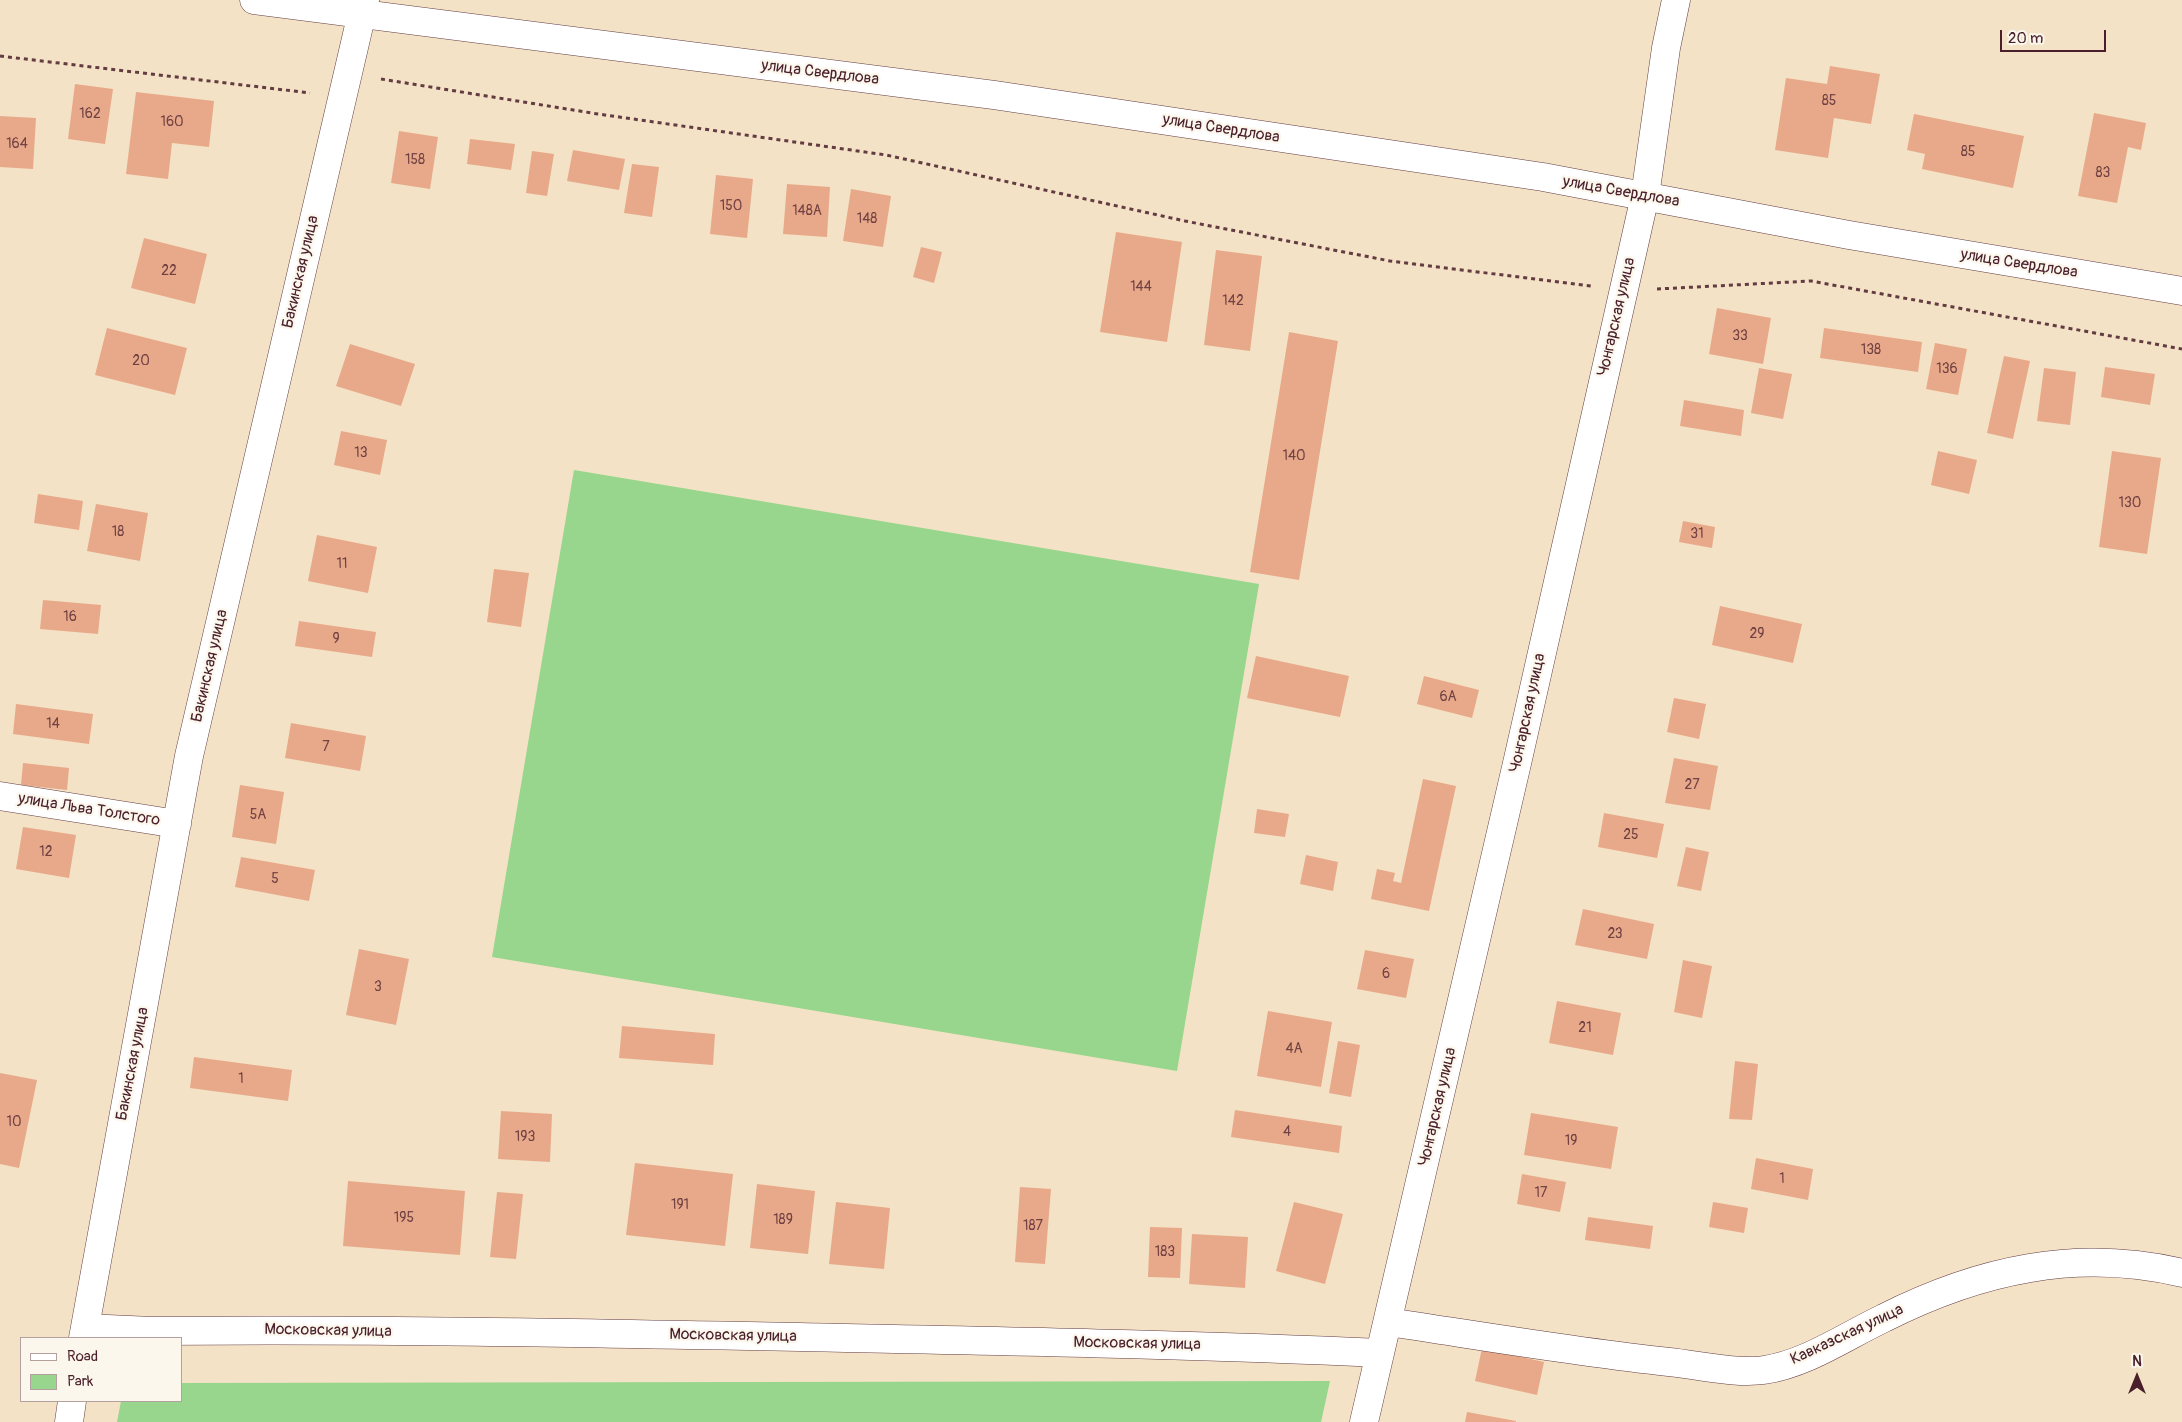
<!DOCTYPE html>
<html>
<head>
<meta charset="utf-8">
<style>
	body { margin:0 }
	#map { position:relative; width:2182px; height:1422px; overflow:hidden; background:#f3e2c5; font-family:Pangolin,sans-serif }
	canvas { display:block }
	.legend { position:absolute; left:20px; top:1337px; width:162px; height:65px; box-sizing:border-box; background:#fbf7ec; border:1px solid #b4a19f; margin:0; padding:6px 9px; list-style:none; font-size:15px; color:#4a1f2b }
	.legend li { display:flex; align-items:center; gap:10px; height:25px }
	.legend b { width:25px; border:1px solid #b4a19f }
	.north { position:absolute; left:2112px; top:1352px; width:50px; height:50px; -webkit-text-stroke:4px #fbf7ec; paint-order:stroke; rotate:0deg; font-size:14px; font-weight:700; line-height:20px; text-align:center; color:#4a1f2b }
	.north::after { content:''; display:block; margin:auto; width:18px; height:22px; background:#4a1f2b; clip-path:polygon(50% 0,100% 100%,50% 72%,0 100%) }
	.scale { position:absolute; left:2000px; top:30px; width:106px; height:22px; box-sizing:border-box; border:2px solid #4a1f2b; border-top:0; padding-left:6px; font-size:15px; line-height:18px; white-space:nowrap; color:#4a1f2b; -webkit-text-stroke:4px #fbf7ec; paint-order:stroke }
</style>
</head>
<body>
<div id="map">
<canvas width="2182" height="1422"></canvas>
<ul class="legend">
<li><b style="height:6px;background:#fff"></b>Road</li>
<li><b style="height:14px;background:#97d68c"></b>Park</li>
</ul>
<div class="north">N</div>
<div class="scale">20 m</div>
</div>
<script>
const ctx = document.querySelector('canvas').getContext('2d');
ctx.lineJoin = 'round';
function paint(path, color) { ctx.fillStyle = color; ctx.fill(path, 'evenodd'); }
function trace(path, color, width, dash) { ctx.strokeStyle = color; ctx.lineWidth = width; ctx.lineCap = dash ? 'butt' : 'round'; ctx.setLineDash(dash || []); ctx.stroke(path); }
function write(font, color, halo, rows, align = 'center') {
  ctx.font = font + ' Pangolin,sans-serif'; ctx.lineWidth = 4.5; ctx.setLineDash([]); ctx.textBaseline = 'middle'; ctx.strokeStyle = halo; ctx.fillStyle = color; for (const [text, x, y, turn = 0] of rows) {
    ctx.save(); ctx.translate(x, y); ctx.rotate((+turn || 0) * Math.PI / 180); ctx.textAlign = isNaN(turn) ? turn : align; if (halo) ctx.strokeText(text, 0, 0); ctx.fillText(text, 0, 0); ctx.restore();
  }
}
const green = new Path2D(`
	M574,470L1259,584L1177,1071L492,957Z
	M1330,1381L1321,1422H117L121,1401H181V1383Z`);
const building = new Path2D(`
	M1830,66L1880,74L1871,124L1834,118L1828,158L1775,150L1786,78L1827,84Z
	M75,84L113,89L105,144L68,139Z
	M136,92L214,101L209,147L172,143L168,179L126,174Z
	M2094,113L2146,123L2141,150L2128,147L2117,203L2078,196Z
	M1914,114L2024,136L2013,188L1922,169L1925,154L1907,150Z
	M0,116L36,118L33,169L0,167Z
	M399,131L438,137L430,189L391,183Z
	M470,139L515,144L511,170L467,164Z
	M573,150L625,159L619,190L567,181Z
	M532,151L554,154L547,196L526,193Z
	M632,164L659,167L652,217L624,213Z
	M716,175L753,179L747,238L710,234Z
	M787,184L830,187L827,237L783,234Z
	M851,189L891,196L883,247L843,241Z
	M1116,232L1182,242L1167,342L1100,332Z
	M144,238L207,254L195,304L131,288Z
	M921,247L942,252L934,283L913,277Z
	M1216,250L1262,256L1250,351L1204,345Z
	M1717,308L1771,318L1763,364L1709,354Z
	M107,328L187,348L175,395L95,375Z
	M1824,328L1922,342L1918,372L1820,358Z
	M1289,332L1338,341L1299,580L1250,572Z
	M1935,343L1967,349L1958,395L1926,389Z
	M350,344L415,364L401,406L336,386Z
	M2004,356L2030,361L2013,439L1987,433Z
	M2105,367L2155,374L2150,405L2101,397Z
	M1759,368L1792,374L1783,419L1751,413Z
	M2044,368L2076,372L2070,425L2037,421Z
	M1684,400L1744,410L1741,436L1680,426Z
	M341,431L387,440L380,475L334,465Z
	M1938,451L1977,460L1969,494L1931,485Z
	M2112,451L2161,458L2147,554L2099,547Z
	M38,494L83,501L79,530L34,523Z
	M96,504L148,513L140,561L87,551Z
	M1683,521L1715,527L1712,548L1679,542Z
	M317,535L377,547L368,593L308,581Z
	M494,569L529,573L521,627L487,622Z
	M43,600L101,605L98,634L40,629Z
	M1720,606L1802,624L1793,663L1712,645Z
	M299,621L376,632L372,657L295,646Z
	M1256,656L1349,676L1340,717L1247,698Z
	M1424,676L1479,690L1472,718L1417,704Z
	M1674,698L1706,704L1699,739L1667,732Z
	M16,704L93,714L89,744L13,734Z
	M291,723L366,736L360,771L285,758Z
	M1674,758L1718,766L1710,810L1665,803Z
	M23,763L69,768L67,790L21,785Z
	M1423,779L1456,786L1429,911L1371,899L1377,869L1395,873L1393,881L1401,883Z
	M240,785L284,792L276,844L232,837Z
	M1257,809L1289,814L1285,837L1254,833Z
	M1604,813L1664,824L1657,858L1598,847Z
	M23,827L76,835L69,878L16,869Z
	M1686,847L1709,852L1701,891L1677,886Z
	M1306,855L1338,862L1333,891L1300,884Z
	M241,857L315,870L309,901L235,887Z
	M1583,909L1654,924L1647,959L1575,945Z
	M359,949L409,959L396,1025L346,1015Z
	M1365,950L1414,959L1406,998L1357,989Z
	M1683,960L1712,966L1702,1018L1674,1012Z
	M1557,1001L1621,1013L1613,1055L1549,1043Z
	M1268,1011L1332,1022L1321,1087L1257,1076Z
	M622,1026L715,1034L713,1065L619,1058Z
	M1338,1041L1360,1045L1351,1097L1329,1093Z
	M194,1057L292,1070L288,1101L190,1088Z
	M1735,1061L1758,1064L1752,1120L1729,1119Z
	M0,1073L37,1080L19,1168L0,1164Z
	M1235,1110L1342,1126L1339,1153L1231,1137Z
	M501,1111L552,1114L550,1162L498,1159Z
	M1531,1113L1618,1127L1611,1169L1524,1155Z
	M1756,1158L1813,1169L1808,1200L1751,1189Z
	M635,1163L733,1174L725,1246L626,1235Z
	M1522,1174L1566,1182L1560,1212L1517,1204Z
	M348,1181L465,1191L460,1255L343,1246Z
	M757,1184L815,1191L808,1254L750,1248Z
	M1020,1187L1051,1189L1045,1264L1015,1262Z
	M497,1192L523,1194L516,1259L490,1257Z
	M836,1202L890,1208L884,1269L829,1264Z
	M1294,1202L1343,1214L1325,1284L1276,1271Z
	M1713,1202L1748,1208L1744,1233L1709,1227Z
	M1588,1217L1653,1226L1650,1249L1585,1240Z
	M1150,1227L1182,1228L1180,1278L1148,1277Z
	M1192,1234L1248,1237L1245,1288L1189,1284Z
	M1482,1348L1544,1362L1537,1395L1475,1381Z
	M1467,1412L1516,1421V1422H1465Z`);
const path = new Path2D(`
	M0,56L310,93
	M381,79L598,114L886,155L1185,221L1390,261L1591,286
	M1657,289L1811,281L2182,349`);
const street = new Path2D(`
	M0,796L177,824
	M1388,1322C1482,1336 1575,1352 1669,1362C1698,1365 1736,1374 1764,1370C1806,1364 1846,1336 1884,1318C1979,1270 2077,1248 2182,1273
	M85,1328L152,1331C368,1329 584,1333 800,1337C993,1341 1187,1344 1380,1353
	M83,1338L189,756L365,0
	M69,1422L72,1401
	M1364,1422L1518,759L1645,196L1666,48L1676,0`);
const secondary = new Path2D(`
	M254,0L994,95L1543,177L1849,235L2182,291`);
const numberNames = [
	["85",1829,101],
	["162",90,114],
	["160",172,122],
	["164",17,144],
	["85",1968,152],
	["158",415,160],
	["83",2103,173],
	["150",731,206],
	["148А",807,211],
	["148",867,219],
	["22",169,271],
	["144",1141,287],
	["142",1233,301],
	["33",1740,336],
	["138",1871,350],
	["20",141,361],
	["136",1947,369],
	["13",361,453],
	["140",1294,456],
	["130",2130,503],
	["18",118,532],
	["31",1697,534],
	["11",342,564],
	["16",70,617],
	["29",1757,634],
	["9",336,639],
	["6А",1448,697],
	["14",53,724],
	["7",326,747],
	["27",1692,785],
	["5А",258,815],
	["25",1631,835],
	["12",46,852],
	["5",275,879],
	["23",1615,934],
	["6",1386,974],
	["3",378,987],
	["21",1585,1028],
	["4А",1294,1049],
	["1",241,1079],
	["10",14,1122],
	["4",1287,1132],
	["193",525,1137],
	["19",1571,1141],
	["1",1782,1179],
	["17",1541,1193],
	["191",680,1205],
	["195",404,1218],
	["189",783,1220],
	["187",1033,1226],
	["183",1165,1252]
];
const streetNames = [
	["улица Свердлова",820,73,7],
	["улица Свердлова",1221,129,9],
	["улица Свердлова",1621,192,10],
	["улица Свердлова",2019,264,9],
	["Бакинская улица",301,272,-77],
	["Чонгарская улица",1617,317,-77],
	["Бакинская улица",210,666,-77],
	["Чонгарская улица",1528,713,-78],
	["улица Льва Толстого",89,810,9],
	["Бакинская улица",133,1064,-79],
	["Чонгарская улица",1438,1107,-77],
	["Московская улица",328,1331,1],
	["Кавказская улица",1847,1335,-25],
	["Московская улица",733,1336,1],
	["Московская улица",1137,1344,1]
];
paint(green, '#97d68c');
paint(building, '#e8a98a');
trace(street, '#633c42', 29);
trace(secondary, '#633c42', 29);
trace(path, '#633c42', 3, [4, 4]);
trace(street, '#fff', 28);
trace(secondary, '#fff', 28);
write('14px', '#724243', null, numberNames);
write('16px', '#4a1f2b', '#fbf7ec', streetNames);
</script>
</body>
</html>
